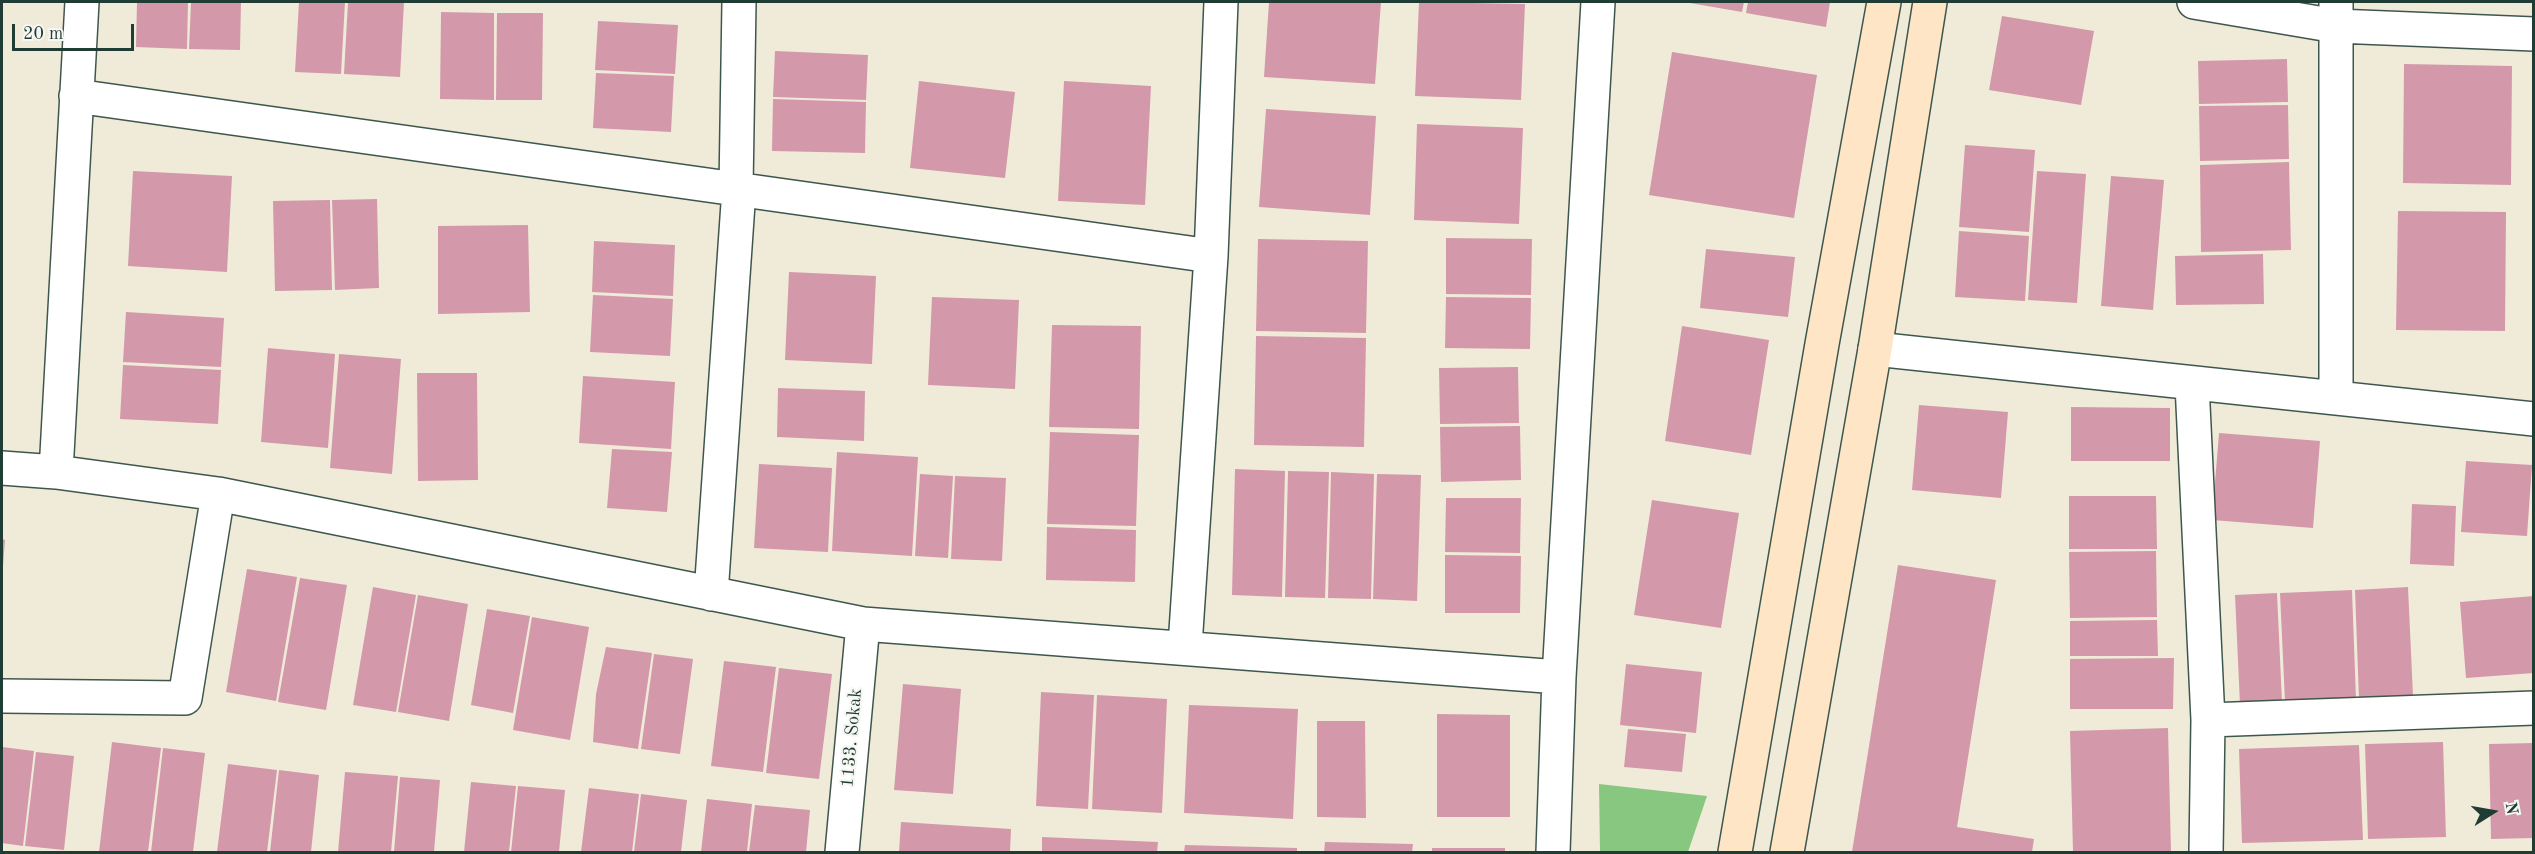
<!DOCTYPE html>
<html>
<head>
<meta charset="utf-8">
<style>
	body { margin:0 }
	#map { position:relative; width:2535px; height:854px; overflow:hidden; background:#f0ebd9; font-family:"Old Standard TT",serif }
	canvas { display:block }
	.frame { position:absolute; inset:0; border:3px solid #1f3d34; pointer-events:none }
	.north { position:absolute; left:2463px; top:782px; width:60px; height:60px; -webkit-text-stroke:4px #f6f6f2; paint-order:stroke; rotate:79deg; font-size:16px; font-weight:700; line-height:24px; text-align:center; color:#1f3d34 }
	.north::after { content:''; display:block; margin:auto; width:21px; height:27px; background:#1f3d34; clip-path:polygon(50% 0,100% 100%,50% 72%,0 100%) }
	.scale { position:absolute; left:12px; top:24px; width:122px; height:27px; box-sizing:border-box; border:3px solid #1f3d34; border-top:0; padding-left:8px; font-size:18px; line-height:21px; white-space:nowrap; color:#1f3d34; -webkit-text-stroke:4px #f6f6f2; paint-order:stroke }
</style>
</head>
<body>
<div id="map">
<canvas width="2535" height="854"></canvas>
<div class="frame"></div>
<div class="north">N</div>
<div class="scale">20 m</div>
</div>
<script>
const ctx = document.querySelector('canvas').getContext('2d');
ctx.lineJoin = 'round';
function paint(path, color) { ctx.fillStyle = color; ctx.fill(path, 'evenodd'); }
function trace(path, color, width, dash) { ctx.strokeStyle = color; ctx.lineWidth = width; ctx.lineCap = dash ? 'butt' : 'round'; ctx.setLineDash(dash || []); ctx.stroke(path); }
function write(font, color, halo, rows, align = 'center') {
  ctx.font = font + ' "Old Standard TT",serif'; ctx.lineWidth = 4.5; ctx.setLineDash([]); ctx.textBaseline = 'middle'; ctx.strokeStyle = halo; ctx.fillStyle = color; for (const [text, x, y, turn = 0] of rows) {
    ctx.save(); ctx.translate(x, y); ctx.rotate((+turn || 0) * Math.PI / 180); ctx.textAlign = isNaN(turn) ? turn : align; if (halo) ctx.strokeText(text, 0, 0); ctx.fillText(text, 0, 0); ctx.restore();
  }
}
const green = new Path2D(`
	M1599,784L1707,796L1688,852H1600Z`);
const building = new Path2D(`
	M137,2H188L187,49L136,47Z
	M191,2H241L240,50L189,49Z
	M299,2H345L341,74L295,72Z
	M348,2H404L400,77L344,74Z
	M1269,2H1381L1375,84L1264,77Z
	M1419,2L1525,4L1521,100L1415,96Z
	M1684,2H1744L1742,12Z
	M1748,2H1830L1826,27L1746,13Z
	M441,12L494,13V100L440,99Z
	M497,13H543L542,100H496Z
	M2002,16L2094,31L2081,105L1989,90Z
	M598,21L678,25L675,74L595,70Z
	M775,51L868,55L866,100L773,97Z
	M1672,52L1817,75L1794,218L1649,195Z
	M2287,59L2288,102L2199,104L2198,61Z
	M2404,64L2512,66L2511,185L2403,183Z
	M596,73L674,76L671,132L593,128Z
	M919,81L1015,92L1005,178L910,168Z
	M1064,81L1151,86L1145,205L1058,201Z
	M773,99L866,102L865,153L772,151Z
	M2288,105L2289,159L2200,161L2199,106Z
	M1266,109L1376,116L1370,215L1259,207Z
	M1417,124L1523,128L1519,224L1414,220Z
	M1965,145L2035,150L2029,232L1959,227Z
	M2289,162L2291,250L2201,252L2200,165Z
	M133,171L232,176L227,272L128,266Z
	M2037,171L2086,174L2077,303L2028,300Z
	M2111,176L2164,180L2153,310L2101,306Z
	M377,199L379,288L335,290L332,200Z
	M330,200L332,290L275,291L273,201Z
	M2398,211L2506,212L2505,331L2396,330Z
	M528,225L530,312L438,314V226Z
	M1959,231L2029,236L2025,301L1955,297Z
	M1446,238L1532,239L1531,295L1446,294Z
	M1258,239L1368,241L1366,333L1256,331Z
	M594,241L675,245L673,296L592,292Z
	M1706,249L1795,257L1788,317L1700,308Z
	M2263,254L2264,304L2176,305L2175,256Z
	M789,272L876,276L872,364L785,360Z
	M593,295L673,299L670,356L590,352Z
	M932,297L1019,300L1015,389L928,385Z
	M1446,297L1531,298L1530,349L1445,348Z
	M126,312L224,318L221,367L123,362Z
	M1052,325L1141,326L1139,429L1049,427Z
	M1682,326L1769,340L1751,455L1665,441Z
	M1256,336L1366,338L1364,447L1254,445Z
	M268,348L335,354L328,448L261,442Z
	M339,354L401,359L392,474L330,468Z
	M123,365L221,370L218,424L120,419Z
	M1518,367L1519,423L1440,424L1439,368Z
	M417,373H477L478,480L418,481Z
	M583,376L675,382L671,449L579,443Z
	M778,388L865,391L864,441L777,437Z
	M1919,405L2008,412L2001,498L1912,490Z
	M2071,407L2170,408V461H2071Z
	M1520,426L1521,480L1441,482L1440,427Z
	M1050,432L1139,435L1136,526L1047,524Z
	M2219,433L2320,441L2313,528L2212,520Z
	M612,449L672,452L667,512L607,508Z
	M837,452L918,457L912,556L832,551Z
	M2466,461L2532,465L2527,536L2461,532Z
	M759,464L832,468L828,552L754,548Z
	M1235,469L1285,471L1282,597L1232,595Z
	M1288,471L1329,472L1325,598L1285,597Z
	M1331,472L1374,474L1371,599L1328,598Z
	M920,474L953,476L948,558L915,556Z
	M1377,474L1421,475L1417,601L1373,599Z
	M955,476L1006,478L1002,561L951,559Z
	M2069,496H2156L2157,549H2069Z
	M1446,498H1521L1520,553L1445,552Z
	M1652,500L1739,513L1721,628L1634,615Z
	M2412,504L2456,506L2454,566L2410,564Z
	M1047,527L1136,530L1135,582L1046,580Z
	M2,539L5,540L3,566H2Z
	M2156,551L2157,617L2070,618L2069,552Z
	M1445,555L1521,556L1520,613H1445Z
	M1898,565L1996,580L1957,827L2034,839L2032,852H1852Z
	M247,569L297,577L276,701L226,692Z
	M300,578L347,585L326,710L278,702Z
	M373,587L416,595L396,712L353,705Z
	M2408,587L2413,696L2359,699L2355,590Z
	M2352,590L2356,699L2285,702L2280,593Z
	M2277,593L2282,702L2240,705L2235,595Z
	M418,595L468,604L449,721L398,712Z
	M2534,596V673L2466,678L2460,602Z
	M487,609L530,616L513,713L471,705Z
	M532,617L589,627L570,740L513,730Z
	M2157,620L2158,656H2070V621Z
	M606,647L652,653L638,749L593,742L596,694Z
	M654,654L693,659L680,754L641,749Z
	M2174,658L2173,709H2070V659Z
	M724,661L776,667L763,772L711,766Z
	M1626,664L1702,672L1696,733L1620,725Z
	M779,668L832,674L819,779L766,773Z
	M903,684L961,689L953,794L894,790Z
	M1041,692L1094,695L1088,809L1036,806Z
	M1097,695L1167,699L1162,813L1092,809Z
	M1189,705L1298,709L1293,819L1184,813Z
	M1437,714L1510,715V817H1437Z
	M1317,721H1365L1366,818L1317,817Z
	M2168,728L2171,852H2073L2070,731Z
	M1628,729L1686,734L1682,772L1624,767Z
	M112,742L161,748L148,852H99Z
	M2443,742L2446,837L2368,839L2365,744Z
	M2534,743V838L2491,839L2489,744Z
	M2359,745L2363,840L2242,843L2239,749Z
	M2,747L34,751L23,846L2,843Z
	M163,748L205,753L193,852H151Z
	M36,752L74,756L64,850L25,846Z
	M228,764L277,770L267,852H217Z
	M279,770L319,775L311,852H270Z
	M345,772L398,776L391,852H338Z
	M400,777L440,780L434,852H394Z
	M471,782L516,786L509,852H464Z
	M518,786L565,790L559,852H511Z
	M589,788L639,794L632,852H581Z
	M641,794L687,800L681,852H634Z
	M707,799L752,804L747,852H701Z
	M755,805L810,810L806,852H749Z
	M901,822L1011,829L1010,852H899Z
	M1042,837L1158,842L1157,852H1042Z
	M1325,842L1413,844L1412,852H1324Z
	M1185,845L1297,848V852H1184Z
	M1432,848H1505V852H1432Z`);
const street = new Path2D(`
	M2194,2L2336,26L2534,34
	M2336,2V398
	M76,96L1211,256
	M736,188L739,2
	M1875,349L2534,419
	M2192,384L2208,720L2206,852
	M2,468L56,472L218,494L863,624L1559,677
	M56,472L82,2
	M711,594L739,189
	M1185,646L1211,256L1221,2
	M2,696L185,698L218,494
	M2208,720L2534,708
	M842,852L863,624
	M1553,852L1559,677L1598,2`);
const secondary = new Path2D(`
	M1735,852L1822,344L1884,2
	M1787,852L1875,349L1930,2`);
const streetNames = [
	["1133. Sokak",852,738,-85]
];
paint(green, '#88c77f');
paint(building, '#d399aa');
trace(street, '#3e574d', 36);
trace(secondary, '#3e574d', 36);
trace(street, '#fff', 33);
trace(secondary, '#fde5c5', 33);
write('18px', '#1f3d34', '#f6f6f2', streetNames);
</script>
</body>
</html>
